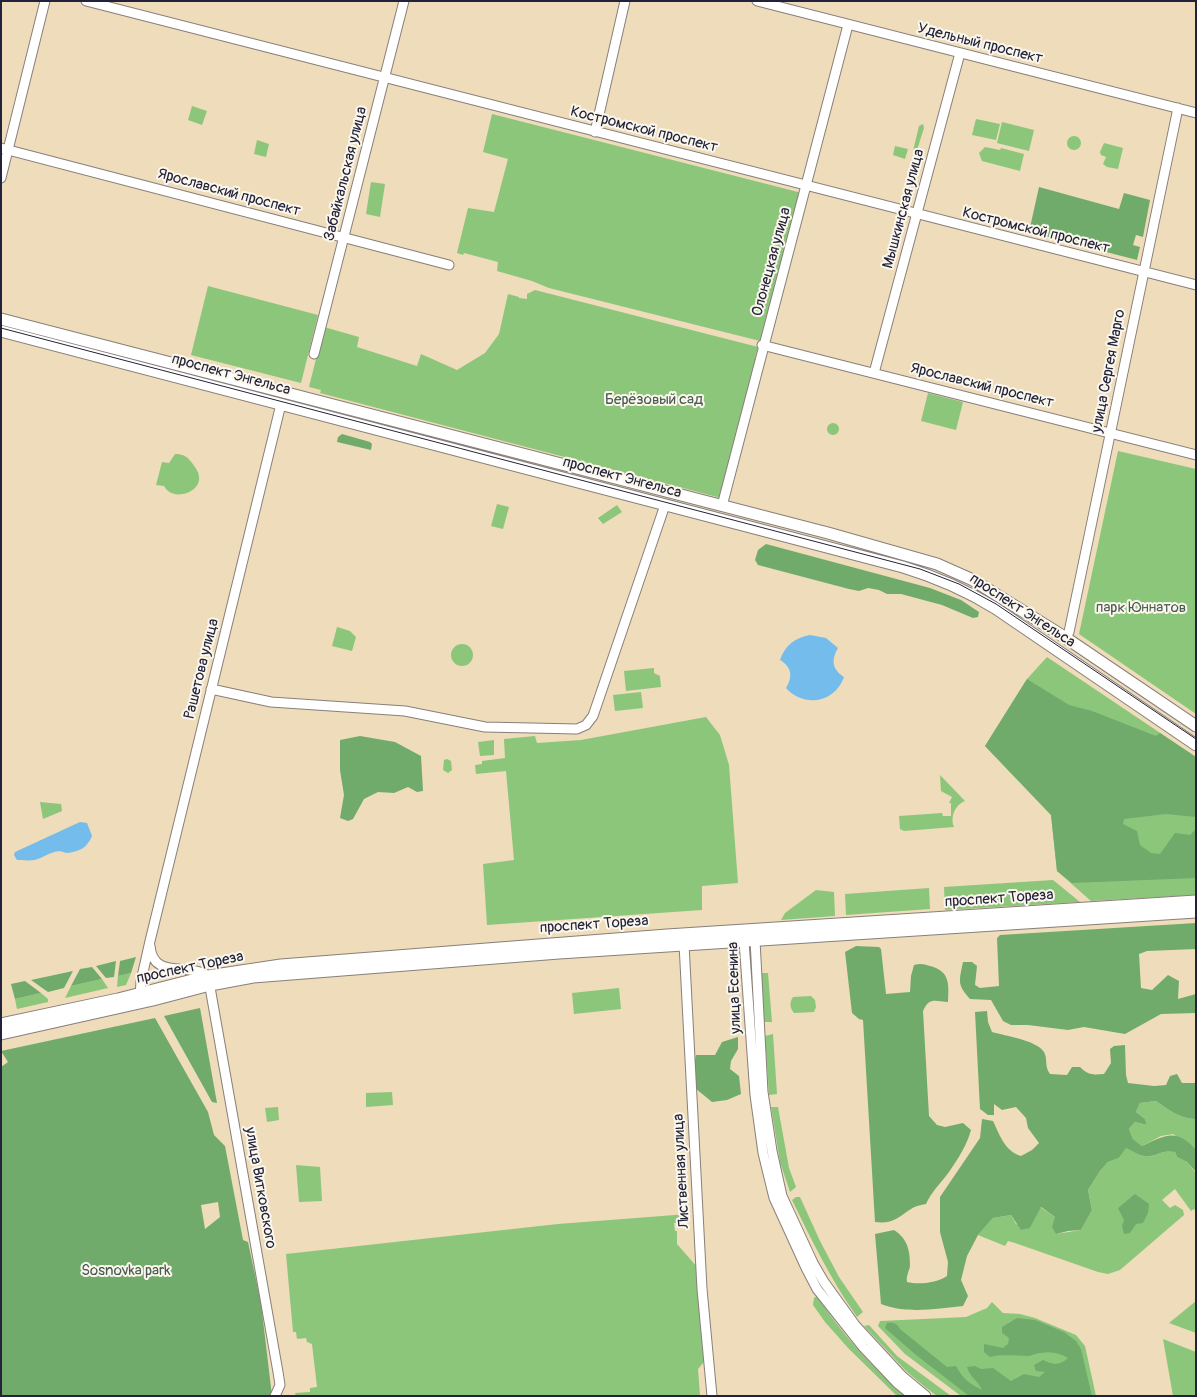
<!DOCTYPE html>
<html>
<head>
<meta charset="utf-8">
<style>
	body { margin:0 }
	#map { position:relative; width:1197px; height:1397px; overflow:hidden; background:#eedcba; font-family:Pangolin,sans-serif }
	canvas { display:block }
	.frame { position:absolute; inset:0; border:2px solid #22223b; pointer-events:none }
</style>
</head>
<body>
<div id="map">
<canvas width="1197" height="1397"></canvas>
<div class="frame"></div>
</div>
<script>
const ctx = document.querySelector('canvas').getContext('2d');
ctx.lineJoin = 'round';
function paint(path, color) { ctx.fillStyle = color; ctx.fill(path, 'evenodd'); }
function trace(path, color, width, dash) { ctx.strokeStyle = color; ctx.lineWidth = width; ctx.lineCap = dash ? 'butt' : 'round'; ctx.setLineDash(dash || []); ctx.stroke(path); }
function write(font, color, halo, rows, align = 'center') {
  ctx.font = font + ' Pangolin,sans-serif'; ctx.lineWidth = 4; ctx.setLineDash([]); ctx.textBaseline = 'middle'; ctx.strokeStyle = halo; ctx.fillStyle = color; for (const [text, x, y, turn = 0] of rows) {
    ctx.save(); ctx.translate(x, y); ctx.rotate((+turn || 0) * Math.PI / 180); ctx.textAlign = isNaN(turn) ? turn : align; if (halo) ctx.strokeText(text, 0, 0); ctx.fillText(text, 0, 0); ctx.restore();
  }
}
const green = new Path2D(`
	M192,106L207,111L202,125L188,120Z
	M492,114L802,193L766,330L763,329L760,341L549,288L532,281L497,271L498,262L464,253L463,255L457,253L468,208L494,212L508,159L483,152Z
	M976,119L1000,124L996,140L972,135Z
	M1002,122L1034,130L1029,151L997,143Z
	M923,124L924,128L916,153L913,151L919,126Z
	M1067 143a7 7 0 1 1 14 0a7 7 0 1 1-14 0Z
	M257,140L269,144L266,157L254,154Z
	M1104,143L1123,148L1118,169L1107,167L1103,164L1106,157L1101,155L1100,152Z
	M895,146L908,149L905,159L893,155Z
	M985,147L1000,150L1001,148L1024,154L1020,171L982,161L979,153Z
	M371,182L385,184L380,217L366,214Z
	M208,286L318,315L301,383L191,355Z
	M535,290L758,347L755,358L758,359L721,498L320,393L321,390L309,387L324,327L359,337L357,347L417,366L421,354L457,370L485,353L499,334L508,294L519,297V298L527,299V294Z
	M928,393L963,402L956,430L921,421Z
	M827 429a6 6 0 1 1 12 0a6 6 0 1 1-12 0Z
	M1118,451L1196,469V714L1079,634Z
	M175,454C183,454 187,456 192,463C195,467 199,472 199,477C201,493 172,502 164,486L156,485L162,462L169,463Z
	M497,504L509,507L503,529L491,526Z
	M617,505L622,512L603,524L598,518Z
	M337,627L350,631L356,637L352,651L332,646Z
	M451 655a11 11 0 1 1 22 0a11 11 0 1 1-22 0Z
	M1047,657L1196,757V895L1091,901L1057,871L1051,815L985,746L1027,679Z
	M654,668V673L660,676L661,687L626,691L624,671Z
	M641,692L643,708L615,711L613,695Z
	M706,717L720,735L729,765L738,883L702,886V910L487,925L483,864L514,860L506,771L476,774L475,765L482,764V761L505,758L504,739L535,736L537,743L581,740Z
	M494,740V755L480,756L478,742Z
	M447,759L451,761L452,770L448,773L443,770L444,760Z
	M940,775L965,801C955,805 950,817 954,827L904,831L900,829L899,816L942,813L943,816H951V803H949L952,797L941,791Z
	M40,802L61,804L62,811L43,819Z
	M1053,880L1080,902L945,910L944,887Z
	M929,888L930,909L846,915L845,894Z
	M816,890L834,892L835,916L781,920L785,913Z
	M131,973L126,985L117,987L118,976Z
	M760,973H768L772,1022H764Z
	M102,979L108,988L65,998L71,986Z
	M619,988L621,1009L574,1014L572,993Z
	M41,993L48,999V1002L17,1009L15,999Z
	M811,996L815,1000L816,1007L814,1012L794,1013C790,1008 789,1003 793,997Z
	M773,1034L777,1094L769,1095L765,1036Z
	M392,1092L393,1105L366,1107V1093Z
	M1156,1101C1167,1109 1182,1120 1196,1119V1150L1173,1134L1161,1136L1142,1146L1133,1139L1129,1129L1135,1122L1147,1125L1145,1119L1136,1112L1140,1103Z
	M278,1107L279,1120L267,1122L265,1108Z
	M771,1107H778L789,1168L796,1187L790,1192L780,1162Z
	M1126,1147C1133,1151 1142,1158 1150,1156C1161,1154 1162,1150 1175,1152L1177,1157L1187,1162L1196,1173V1211L1194,1209L1191,1211L1175,1189L1162,1200L1170,1208L1175,1205L1183,1210L1184,1215L1120,1270L1108,1274L1098,1272L1015,1243L1008,1241L1005,1246L978,1235L993,1218L1011,1215L1016,1224L1030,1228L1040,1207L1055,1217L1056,1234L1081,1230L1092,1210L1088,1190L1100,1171L1108,1162L1119,1158Z
	M296,1165L320,1167L322,1201L299,1202Z
	M796,1197H800L820,1241L839,1277L863,1312L857,1317C831,1280 812,1241 792,1200Z
	M688,1214L689,1222L674,1223L675,1231H677V1244L698,1268L704,1362L698,1369L700,1396H296L295,1393L310,1392V1388L317,1387L312,1344L307,1342L306,1338L297,1339L296,1332H293L286,1254L558,1224Z
	M817,1296C841,1333 872,1368 907,1396H897L849,1349L825,1322L813,1305L814,1298Z
	M1196,1301V1333L1169,1323Z
	M992,1302L1003,1313L1020,1314L1035,1318L1076,1335L1085,1346L1096,1396H961L905,1354L878,1326L880,1321L966,1317L987,1308Z
	M869,1325L897,1356L951,1396H937L925,1387L906,1371L864,1326Z
	M1163,1339L1196,1352L1195,1396H1173Z`);
const forest = new Path2D(`
	M1039,187L1119,209L1124,193L1150,200L1143,237L1136,235L1133,245L1140,247L1137,260L1029,232Z
	M342,434L370,442L372,444L371,450L337,442L338,437Z
	M766,544L930,588L961,600L979,612L978,617L973,618L942,605L901,594H887L879,590L868,588L859,591L849,589L758,565L755,560L758,550Z
	M1027,679L1069,705L1092,711L1156,736L1160,733L1196,757V817L1166,814L1124,819L1123,824L1137,831L1140,845L1151,853L1160,854L1175,833L1190,835L1196,829V878L1072,883L1057,871L1051,815L985,746Z
	M360,736L395,742L421,756L423,791L417,792L408,787L394,793L378,792L364,799L353,819L348,821L340,818L344,795L340,770V740Z
	M1196,923V949L1147,951L1139,954L1141,988L1152,990L1168,975L1179,981L1178,999L1196,994V1013L1161,1014L1125,1034L1084,1027L1068,1030L1028,1025H1011L1003,1021L991,1000L970,999C957,984 959,982 963,962H972L977,966L975,985L980,988L999,986L997,938L1000,935Z
	M856,946L879,947L881,949L886,994L910,992L911,976L914,965C920,963 924,964 930,966C950,971 949,984 948,1002C935,1001 929,997 923,1011L929,1116L937,1125L945,1127L963,1123L971,1130C967,1145 958,1159 949,1172C941,1183 932,1191 926,1204C921,1205 915,1206 911,1209C897,1218 893,1224 875,1222L863,1020L859,1019L852,1013L845,952Z
	M136,957L131,973L118,976L120,961Z
	M116,961L114,977L106,978L96,966Z
	M92,967L102,979L71,986L80,969Z
	M73,971L64,988L48,992L31,980Z
	M25,981L41,993L15,999L11,984Z
	M200,1008L217,1103L212,1102L164,1016Z
	M987,1011L988,1022L992,1032C1006,1036 1036,1040 1044,1052C1048,1059 1044,1066 1050,1074L1067,1075L1072,1067H1080C1088,1075 1093,1075 1104,1074L1111,1063L1110,1049L1114,1046L1125,1045L1126,1075L1128,1083L1154,1086L1166,1085L1170,1076L1177,1074L1182,1083H1196V1119C1182,1120 1167,1109 1156,1101L1140,1103L1136,1112L1145,1119L1147,1125L1135,1122L1129,1129L1133,1139L1142,1146C1164,1136 1176,1127 1196,1150V1172L1187,1162L1177,1157L1175,1152C1162,1150 1161,1154 1150,1156C1142,1158 1133,1151 1126,1148L1119,1158L1108,1162L1100,1171L1088,1190L1092,1210L1081,1230L1068,1231L1056,1234L1052,1227L1055,1217L1041,1207L1030,1228L1021,1230L1011,1215L993,1218L978,1235L967,1256L961,1280L968,1296L963,1306C936,1309 906,1314 881,1304L875,1234L894,1230C908,1239 910,1251 910,1266C909,1272 906,1275 907,1282C918,1285 937,1283 947,1276L948,1262L940,1232V1197L980,1138L982,1119L993,1121C1000,1136 1005,1151 1021,1156L1032,1150L1039,1143L1028,1128L1026,1118L1016,1107L1002,1110L994,1104V1115H988L980,1109L975,1012Z
	M155,1018L208,1112L214,1135L225,1146L243,1240L248,1242L261,1303L272,1396H1V1067L8,1062L1,1051ZM218,1202L220,1217L205,1229L201,1205Z
	M738,1037V1049L731,1061L730,1069L739,1076L741,1094L727,1100L712,1102L695,1088L693,1070L696,1055H715L722,1042Z
	M1135,1194L1149,1204L1148,1213L1143,1223L1136,1224L1130,1233L1124,1234L1122,1226L1124,1220L1118,1208Z
	M1017,1318L1035,1320L1064,1332L1076,1341L1081,1349L1092,1396H969L916,1355L885,1328L887,1323C893,1322 897,1323 900,1329L947,1367L956,1366C963,1379 970,1384 982,1390C978,1380 970,1378 967,1367L975,1366L981,1369L993,1368L1011,1381L1024,1374L1039,1377L1045,1372L1036,1371L1034,1365L1043,1360C1053,1365 1059,1366 1068,1358C1060,1353 1050,1351 1041,1353C1037,1353 1033,1355 1029,1356C1016,1356 1003,1354 990,1357L984,1352V1344L1003,1348L1008,1344L1009,1338L1002,1333V1327Z`);
const water = new Path2D(`
	M810,635L826,638L838,648C831,660 832,669 844,677C835,703 804,708 786,688C793,677 792,667 780,660C785,645 795,638 810,635Z
	M80,822L87,823L92,836C87,848 79,852 66,853C55,847 45,858 34,860C29,861 22,860 17,860L14,855L15,852Z`);
const minor = new Path2D(`
	M86,1L1196,285
	M757,1L1196,113
	M595,132L625,1
	M1,148L449,265
	M1,178L45,1
	M762,345L1196,455
	M314,354L404,1
	M874,373L960,53
	M722,506L848,25
	M1066,638L1069,632L1084,560L1178,108
	M211,689L271,702L405,711L485,727L577,729L586,725L593,716L665,505
	M746,935L744,941L755,1095L763,1153L774,1198L806,1268L817,1289L863,1347L897,1383L913,1396
	M752,937L755,940L763,1092L772,1151L782,1196L813,1263L824,1282L855,1325L902,1376L926,1396
	M684,944L702,1289L712,1396
	M150,946C153,980 188,962 208,976L278,1372L280,1385L275,1396
	M140,998L141,981L150,941L281,404`);
const major = new Path2D(`
	M1,319L828,533L937,564L973,580L1066,638L1196,726
	M1,331L903,567C936,577 966,590 995,608L1196,745
	M1,1024L118,999L208,976L281,965L667,935L1196,901
	M1,1034L153,1000L210,985L253,977L559,953L1196,912`);
const tram = new Path2D(`
	M1,328L920,569L959,584L996,604L1196,739`);
const streetNames = [
	["Удельный проспект",980,44,14],
	["Костромской проспект",644,130,14],
	["Забайкальская улица",346,174,-76],
	["Ярославский проспект",229,193,15],
	["Мышкинская улица",904,209,-75],
	["Костромской проспект",1036,231,14],
	["Олонецкая улица",772,262,-75],
	["улица Сергея Марго",1109,371,-79],
	["проспект Энгельса",231,375,15],
	["Ярославский проспект",982,386,14],
	["проспект Энгельса",622,478,15],
	["проспект Энгельса",1022,611,33],
	["Рашетова улица",202,669,-76],
	["проспект Тореза",999,899,-4],
	["проспект Тореза",594,925,-4],
	["проспект Тореза",190,968,-12],
	["улица Есенина",735,988,-92],
	["Лиственная улица",682,1171,-93],
	["улица Витковского",260,1188,80]
];
const parkNames = [
	["Берёзовый сад",654,400],
	["парк Юннатов",1141,608],
	["Sosnovka park",126,1271]
];
paint(green, '#8cc67b');
paint(forest, '#71ab6b');
paint(water, '#73bceb');
trace(minor, '#887f7a', 11);
trace(major, '#887f7a', 13);
trace(minor, '#fff', 9);
trace(major, '#fff', 11);
trace(tram, '#22223b', 1);
write('15px', '#22223b', '#fbf7ec', streetNames);
write('15px', '#475b51', '#fbf7ec', parkNames);
</script>
</body>
</html>
